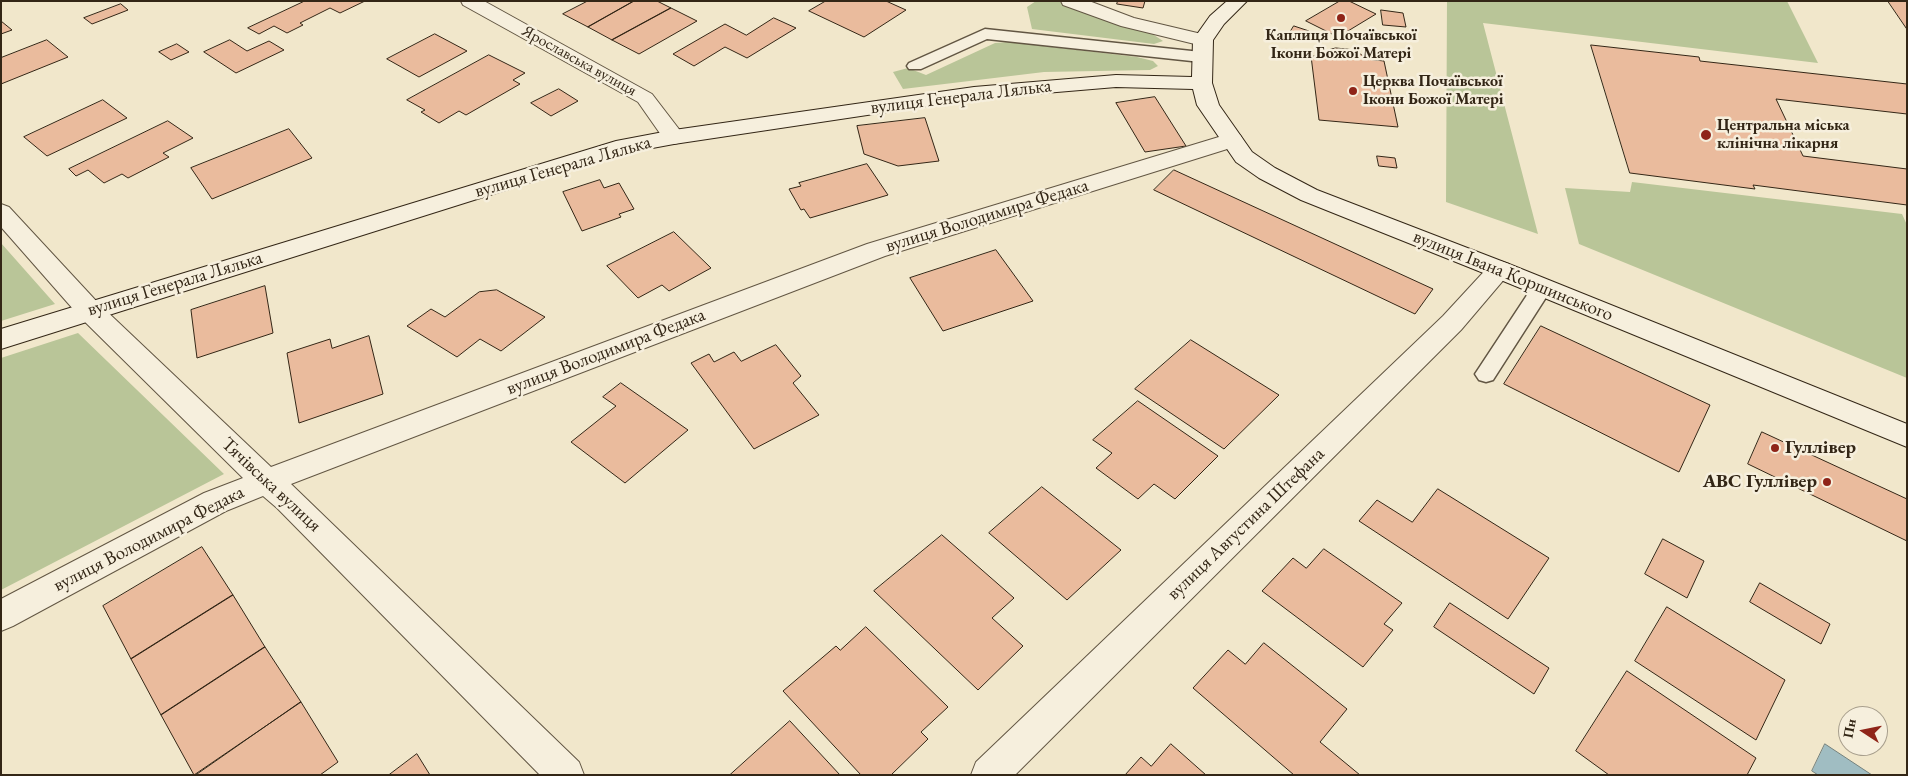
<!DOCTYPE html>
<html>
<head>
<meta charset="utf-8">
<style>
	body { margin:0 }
	#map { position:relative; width:1908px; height:776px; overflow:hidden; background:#f1e7cb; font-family:"EB Garamond",serif }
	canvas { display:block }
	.frame { position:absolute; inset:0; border:2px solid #332616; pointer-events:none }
	.north { position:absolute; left:1838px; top:706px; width:50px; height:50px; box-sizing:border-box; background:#f6efdd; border:1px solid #a89f8d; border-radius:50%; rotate:281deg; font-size:14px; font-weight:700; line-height:20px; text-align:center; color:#332616 }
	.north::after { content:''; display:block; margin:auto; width:18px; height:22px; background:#8f2418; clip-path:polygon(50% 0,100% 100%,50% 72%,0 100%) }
</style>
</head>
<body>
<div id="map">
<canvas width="1908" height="776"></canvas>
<div class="frame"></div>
<div class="north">Пн</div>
</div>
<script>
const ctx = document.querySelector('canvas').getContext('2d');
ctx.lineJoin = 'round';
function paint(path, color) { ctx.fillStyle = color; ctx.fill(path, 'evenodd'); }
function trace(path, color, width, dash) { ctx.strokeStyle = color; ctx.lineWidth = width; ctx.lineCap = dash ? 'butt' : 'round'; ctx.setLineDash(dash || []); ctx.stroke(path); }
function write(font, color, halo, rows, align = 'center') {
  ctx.font = font + ' "EB Garamond",serif'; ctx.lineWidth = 5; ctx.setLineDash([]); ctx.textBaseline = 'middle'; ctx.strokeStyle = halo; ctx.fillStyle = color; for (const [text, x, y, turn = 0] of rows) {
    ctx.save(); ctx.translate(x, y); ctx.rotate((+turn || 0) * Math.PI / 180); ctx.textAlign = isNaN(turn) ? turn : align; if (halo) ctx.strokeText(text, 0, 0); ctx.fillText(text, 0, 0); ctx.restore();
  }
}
const green = new Path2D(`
	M1036,1H1057L1151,33L1163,41L1154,44L1032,29L1027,7Z
	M1447,1H1787L1818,63L1483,23L1538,234L1446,202Z
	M1009,42L1137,57L1153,61L1158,66L1150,70L1044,72L903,89L893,72L908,68L926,75L995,43Z
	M1632,182L1902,214L1907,225V378L1579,244L1565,188L1630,192Z
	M1,243L55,304L1,321Z
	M78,333L224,474L1,590V358Z`);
const water = new Path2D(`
	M1825,744L1872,775H1818L1812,771Z`);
const building = new Path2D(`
	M305,1H365L340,13L330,8L300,23L303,25L287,33L274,26L259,34L248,28Z
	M588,1H634L588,27L563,14Z
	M634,1H657L671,8L612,40L588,27Z
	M826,1H886L906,10L864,37L809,11Z
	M1118,1H1145L1143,8L1117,4Z
	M1340,1H1349L1376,14L1338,37L1306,21Z
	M1888,1H1907V29Z
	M121,4L128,10L92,24L84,18Z
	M671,8L697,21L639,54L612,40Z
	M1381,10L1403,13L1406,27L1383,25Z
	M774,18L796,28L747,58L725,47L694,66L673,54L725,24L746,35Z
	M1,21L12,30L1,34Z
	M1294,26L1309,31L1304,38L1289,34Z
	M435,34L467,51L419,77L387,59Z
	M47,40L68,57L1,84V58Z
	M230,40L247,51L269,41L284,50L236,73L204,52Z
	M177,44L189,52L171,60L159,52Z
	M1591,45L1699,57L1700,61L1907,84V114L1776,99L1803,156L1907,169V205L1753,185L1755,189L1630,173Z
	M1336,48L1355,50L1367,59L1384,61L1398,127L1319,120L1311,56L1325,57L1329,50Z
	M489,55L525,73L513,80L520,84L466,115L459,111L439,123L421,112L425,110L407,100Z
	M559,89L578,101L551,116L531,103Z
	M1155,97L1186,146L1145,152L1116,103Z
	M103,100L127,118L47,156L24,137Z
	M925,118L939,161L898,166L864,154L857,126Z
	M168,121L193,138L163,153L169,157L128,178L122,174L104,183L88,170L76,176L69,169Z
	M289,129L312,158L212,199L191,168Z
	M1377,156L1395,158L1397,168L1379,166Z
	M867,164L888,195L810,218L804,209L801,210L789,189L801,186L799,183Z
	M1174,170L1433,289L1415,314L1154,190Z
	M600,180L604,188L619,183L634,209L619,214L621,217L582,231L563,192Z
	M674,232L711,268L669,291L662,285L638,298L607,266Z
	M996,250L1033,301L943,331L910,278Z
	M265,286L273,333L197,358L191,310Z
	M497,290L545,317L501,351L480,339L457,357L407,326L431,309L445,317L479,292Z
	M1541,326L1710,405L1679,472L1504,384Z
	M369,336L383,394L299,423L287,353L330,339L332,348Z
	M1191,340L1279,395L1224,449L1135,389Z
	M776,345L801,376L793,383L819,415L754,449L691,363L709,354L714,362L734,352L741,361Z
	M621,383L688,430L625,483L571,442L616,406L603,397Z
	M1138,401L1218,456L1175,499L1154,484L1138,499L1096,468L1112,453L1093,440Z
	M1762,432L1907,499V541L1748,464Z
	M1042,487L1121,550L1067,600L989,533Z
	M1438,489L1549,558L1508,619L1359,521L1377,500L1412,522Z
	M942,535L1014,598L992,618L1023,646L978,690L874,591Z
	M1663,539L1704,561L1687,598L1645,574Z
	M202,547L233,595L131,659L103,606Z
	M1324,549L1402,603L1384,624L1393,630L1363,667L1262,591L1293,558L1306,568Z
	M1760,583L1830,624L1821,644L1750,602Z
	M233,595L265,647L161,715L131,659Z
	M1450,603L1549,668L1534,694L1434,627Z
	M1667,607L1785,680L1756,740L1635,661Z
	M866,627L948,707L921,732L928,739L891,775H861L783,691L836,646L840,650Z
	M1264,643L1347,709L1320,742L1360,775H1294L1193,688L1228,650L1245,664Z
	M265,647L301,702L194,775L161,715Z
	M1627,671L1756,758L1747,775H1609L1576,751Z
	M301,702L338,762L320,775H196Z
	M790,721L840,775H730Z
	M1171,744L1206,775H1125L1141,757L1151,766Z
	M417,754L430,775H389Z`);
const lane = new Path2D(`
	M985,29L1201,52L1207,54L1209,57L1207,60L1201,62L987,39L921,69H909L907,66L909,63Z
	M1542,281L1549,283L1552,288L1493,380L1486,382L1479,380L1475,374L1479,368L1535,283Z`);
const street = new Path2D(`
	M461,1H484L652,94L685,137L682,142L674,144L666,142L638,102L463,5Z
	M1061,1H1089L1134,18L1210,36L1213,40L1210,44L1203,46L1121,26L1063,5Z
	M1232,133L1240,135L1243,140L1240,145L885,256L291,484L579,762L584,775H540L277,508L263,496L226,511L13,626L1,631V599L204,493L243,478L81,318L1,227V204L9,207L99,304L271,467L867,244Z
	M1500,261L1509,264L1512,270L1461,330L1015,775H971L976,762L1443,316L1491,264Z`);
const secondary = new Path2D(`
	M1227,1H1247L1224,24L1213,40L1212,83L1219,105L1252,152L1275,168L1317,190L1509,264L1907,424V447L1491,276L1301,200L1259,178L1236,162L1197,105L1193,89L1116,87L974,99L674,144L620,154L1,349V329L616,141L674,130L974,87L1116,75L1192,77L1193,40L1210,16Z`);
const markers = [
	[1341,18,5,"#8f2418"],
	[1353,91,5,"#8f2418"],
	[1706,135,6,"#8f2418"],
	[1775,448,5,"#8f2418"],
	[1827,482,5,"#8f2418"]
];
const farPoinames = [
	["Каплиця Почаївської",1341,36,"center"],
	["Ікони Божої Матері",1341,54,"center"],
	["Церква Почаївської",1363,82],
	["Ікони Божої Матері",1363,100],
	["Центральна міська",1717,126],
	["клінічна лікарня",1717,144]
];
const farStreetnames = [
	["Ярославська вулиця",579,61,29]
];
const streetNames = [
	["вулиця Генерала Лялька",961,97,-7],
	["вулиця Генерала Лялька",563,167,-16],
	["вулиця Володимира Федака",987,216,-17],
	["вулиця Івана Коршинського",1513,276,22],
	["вулиця Генерала Лялька",175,284,-17],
	["вулиця Володимира Федака",606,352,-21],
	["Тячівська вулиця",271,485,43],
	["вулиця Августина Штефана",1246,524,-44],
	["вулиця Володимира Федака",149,539,-27]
];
const poiNames = [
	["Гуллівер",1785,448],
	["АВС Гуллівер",1817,482,"right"]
];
paint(green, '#b9c598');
paint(water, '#a0bdc2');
trace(water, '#74817d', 1);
paint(building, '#eabb9d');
trace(building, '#332616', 1);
trace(lane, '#625643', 3);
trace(street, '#625643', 2);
trace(secondary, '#332616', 2);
paint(lane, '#f6efdd');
paint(street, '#f6efdd');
paint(secondary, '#f6efdd');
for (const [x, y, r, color] of markers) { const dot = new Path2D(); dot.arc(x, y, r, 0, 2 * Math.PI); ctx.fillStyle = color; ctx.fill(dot); trace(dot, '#f6efdd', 2); }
write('bold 16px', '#332616', '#f6efdd', farPoinames, 'left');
write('16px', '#332616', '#f6efdd', farStreetnames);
write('19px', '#332616', '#f6efdd', streetNames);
write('bold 19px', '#332616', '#f6efdd', poiNames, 'left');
</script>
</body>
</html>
